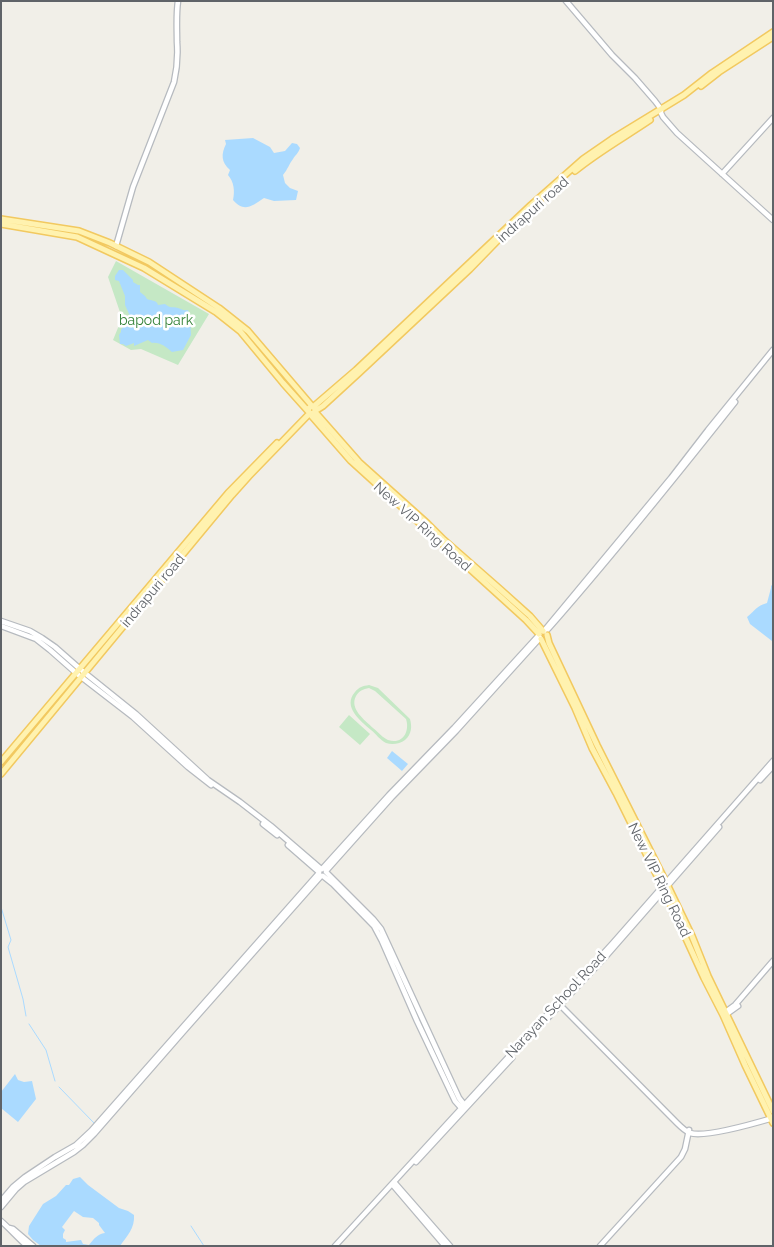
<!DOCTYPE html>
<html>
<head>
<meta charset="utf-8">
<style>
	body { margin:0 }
	#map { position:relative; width:774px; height:1247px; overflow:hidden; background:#f1efe8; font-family:Raleway,sans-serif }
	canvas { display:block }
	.frame { position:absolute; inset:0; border:2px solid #5f6368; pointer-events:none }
</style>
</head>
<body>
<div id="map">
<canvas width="774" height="1247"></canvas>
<div class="frame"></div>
</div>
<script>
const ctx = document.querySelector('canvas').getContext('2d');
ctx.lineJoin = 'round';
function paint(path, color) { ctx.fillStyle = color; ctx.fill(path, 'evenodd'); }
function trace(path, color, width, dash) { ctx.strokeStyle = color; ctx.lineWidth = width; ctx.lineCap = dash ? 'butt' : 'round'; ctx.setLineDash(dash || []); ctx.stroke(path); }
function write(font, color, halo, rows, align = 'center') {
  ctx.font = font + ' Raleway,sans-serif'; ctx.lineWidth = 5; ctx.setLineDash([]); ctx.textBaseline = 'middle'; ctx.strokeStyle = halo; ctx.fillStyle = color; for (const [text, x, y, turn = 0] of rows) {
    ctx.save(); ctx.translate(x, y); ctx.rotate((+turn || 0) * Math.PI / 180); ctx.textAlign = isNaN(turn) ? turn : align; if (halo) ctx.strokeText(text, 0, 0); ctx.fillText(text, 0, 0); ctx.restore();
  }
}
const green = new Path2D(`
	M116,261L209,314L178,365L141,349L131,350L113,340L122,318L108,277Z
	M369,685L378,688L410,719C412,726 412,734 405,740C400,744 392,745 386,743C380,740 376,734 371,730C361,721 342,707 355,692C359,687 363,686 369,685ZM369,688L375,691L406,719C410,731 403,745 388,740C383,738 378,732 373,728C365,720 349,709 356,696C359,691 363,689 369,688Z
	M349,715L370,734L360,745L339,727Z`);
const water = new Path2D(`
	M253,138L270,147L274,153L285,151L292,143L297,144L300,148C298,154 296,154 293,159C289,164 288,169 283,175L285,183L290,188L298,191L296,200L274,201L264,198C252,206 244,213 233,200C235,191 234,182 228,175L230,170C221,162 221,154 226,144L225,140Z
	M119,270H123L133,280V282L138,285H140V292L145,296L147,299C152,301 157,300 158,305L165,304C171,309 172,306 178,308C182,309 183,311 188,310L190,318L191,335L183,350L172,352C166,347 160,342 152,343L148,340L134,346V343L126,346L123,344H120L119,335L121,332V330L125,324H128L130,316L125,305V296L119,281L115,280V276Z
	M773,584V641H772L750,624L747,617C756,610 756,606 767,603L771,588V586Z
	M392,751L408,764L402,771L387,758Z
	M15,1074L18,1080L24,1082L32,1081L36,1099L18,1122L1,1108V1092Z
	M80,1177L88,1185L119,1208L128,1211L134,1215C135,1228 127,1236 120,1246H41L33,1240L28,1234L29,1226L43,1204L56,1196L66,1185H69L73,1179ZM74,1211L83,1217L93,1218L99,1223V1225L105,1233C97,1234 94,1239 89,1245L83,1244L81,1240L66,1242V1240L63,1238V1234L65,1230L62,1227Z`);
const stream = new Path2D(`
	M1,907L11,940L8,947L23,999L26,1016
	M29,1024L46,1050L55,1081
	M59,1087L94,1123
	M191,1226L204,1246`);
const secondary = new Path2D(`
	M566,1L612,55L635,78L655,101L661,109V113L663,117L677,133L773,220
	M722,174L773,118
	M116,246L133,187L174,82C177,69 178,55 177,42C177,28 176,15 178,1
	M1,621L30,631L42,638L55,647L80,669L136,714L208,780L240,802L271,826L321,869
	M1,626L36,639L50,650L76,673L133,717L188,767L211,785
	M548,629C613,555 674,479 735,402
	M544,631L671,478L708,430L773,350
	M760,780L773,766
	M263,824L277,835
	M288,845L319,872
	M322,869L389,795L454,728L539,635
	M326,871L392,797L456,731L540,638
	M326,872L373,919L381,929L459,1098L466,1107
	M323,876L333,884L374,926L382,941L417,1021L455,1101L463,1110
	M563,1008L677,1123C681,1127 685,1131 690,1133C705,1138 756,1123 773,1118
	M724,1013L735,1005L773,961
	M724,1016L738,1006
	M542,1024L607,955L719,827
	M416,1162L512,1058
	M394,1182L450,1246
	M392,1184L445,1246
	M1,1201L13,1187L25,1177L55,1157L76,1145L91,1131L319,873
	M1,1207L16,1189L24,1182L74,1152L83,1145L94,1134L183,1032L321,876
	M1,1221C10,1229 18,1238 27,1246
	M9,1228L13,1229L33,1246
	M335,1246L612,944L773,761
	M600,1246L681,1157L685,1149L689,1130`);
const primary = new Path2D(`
	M701,86L719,72L773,37
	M575,171C598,152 625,137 650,120
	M1,219L79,231L110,243L149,262L219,308L248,331L312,406L315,408V412L311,414L308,411L309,408L312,406
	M1,224L77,237L144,268L216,312L240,331L283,383L308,411
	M313,407L356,370L531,205L583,159L612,139L684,95L712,73L773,32
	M315,411L323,406L359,373L470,269L504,234L540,202
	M315,412L359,462L427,523L444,540L501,590L530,616L543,631
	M310,414L351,461L526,620L539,634
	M547,635L549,643L597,745L666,882L692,936L708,976L773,1111
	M541,639L575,708L592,748L616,793L662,886L704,978L723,1015L745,1065L773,1123
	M1,762L228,493L277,443
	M1,774L232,495L249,476L310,413`);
const streetNames = [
	["indrapuri road",533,210,-42],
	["New VIP Ring Road",422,527,42],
	["indrapuri road",153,591,-50],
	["New VIP Ring Road",659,880,64],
	["Narayan School Road",556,1005,-47]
];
const parkNames = [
	["bapod park",156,321]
];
paint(green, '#c5e8c5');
paint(water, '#aadaff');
trace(stream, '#aadaff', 1);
trace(secondary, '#b6babf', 7);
trace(primary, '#f2c960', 8);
trace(secondary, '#fff', 4.5);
trace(primary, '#fff2af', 5);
write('14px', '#5f6368', '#fff', streetNames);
write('14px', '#348238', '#fff', parkNames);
</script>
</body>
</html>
